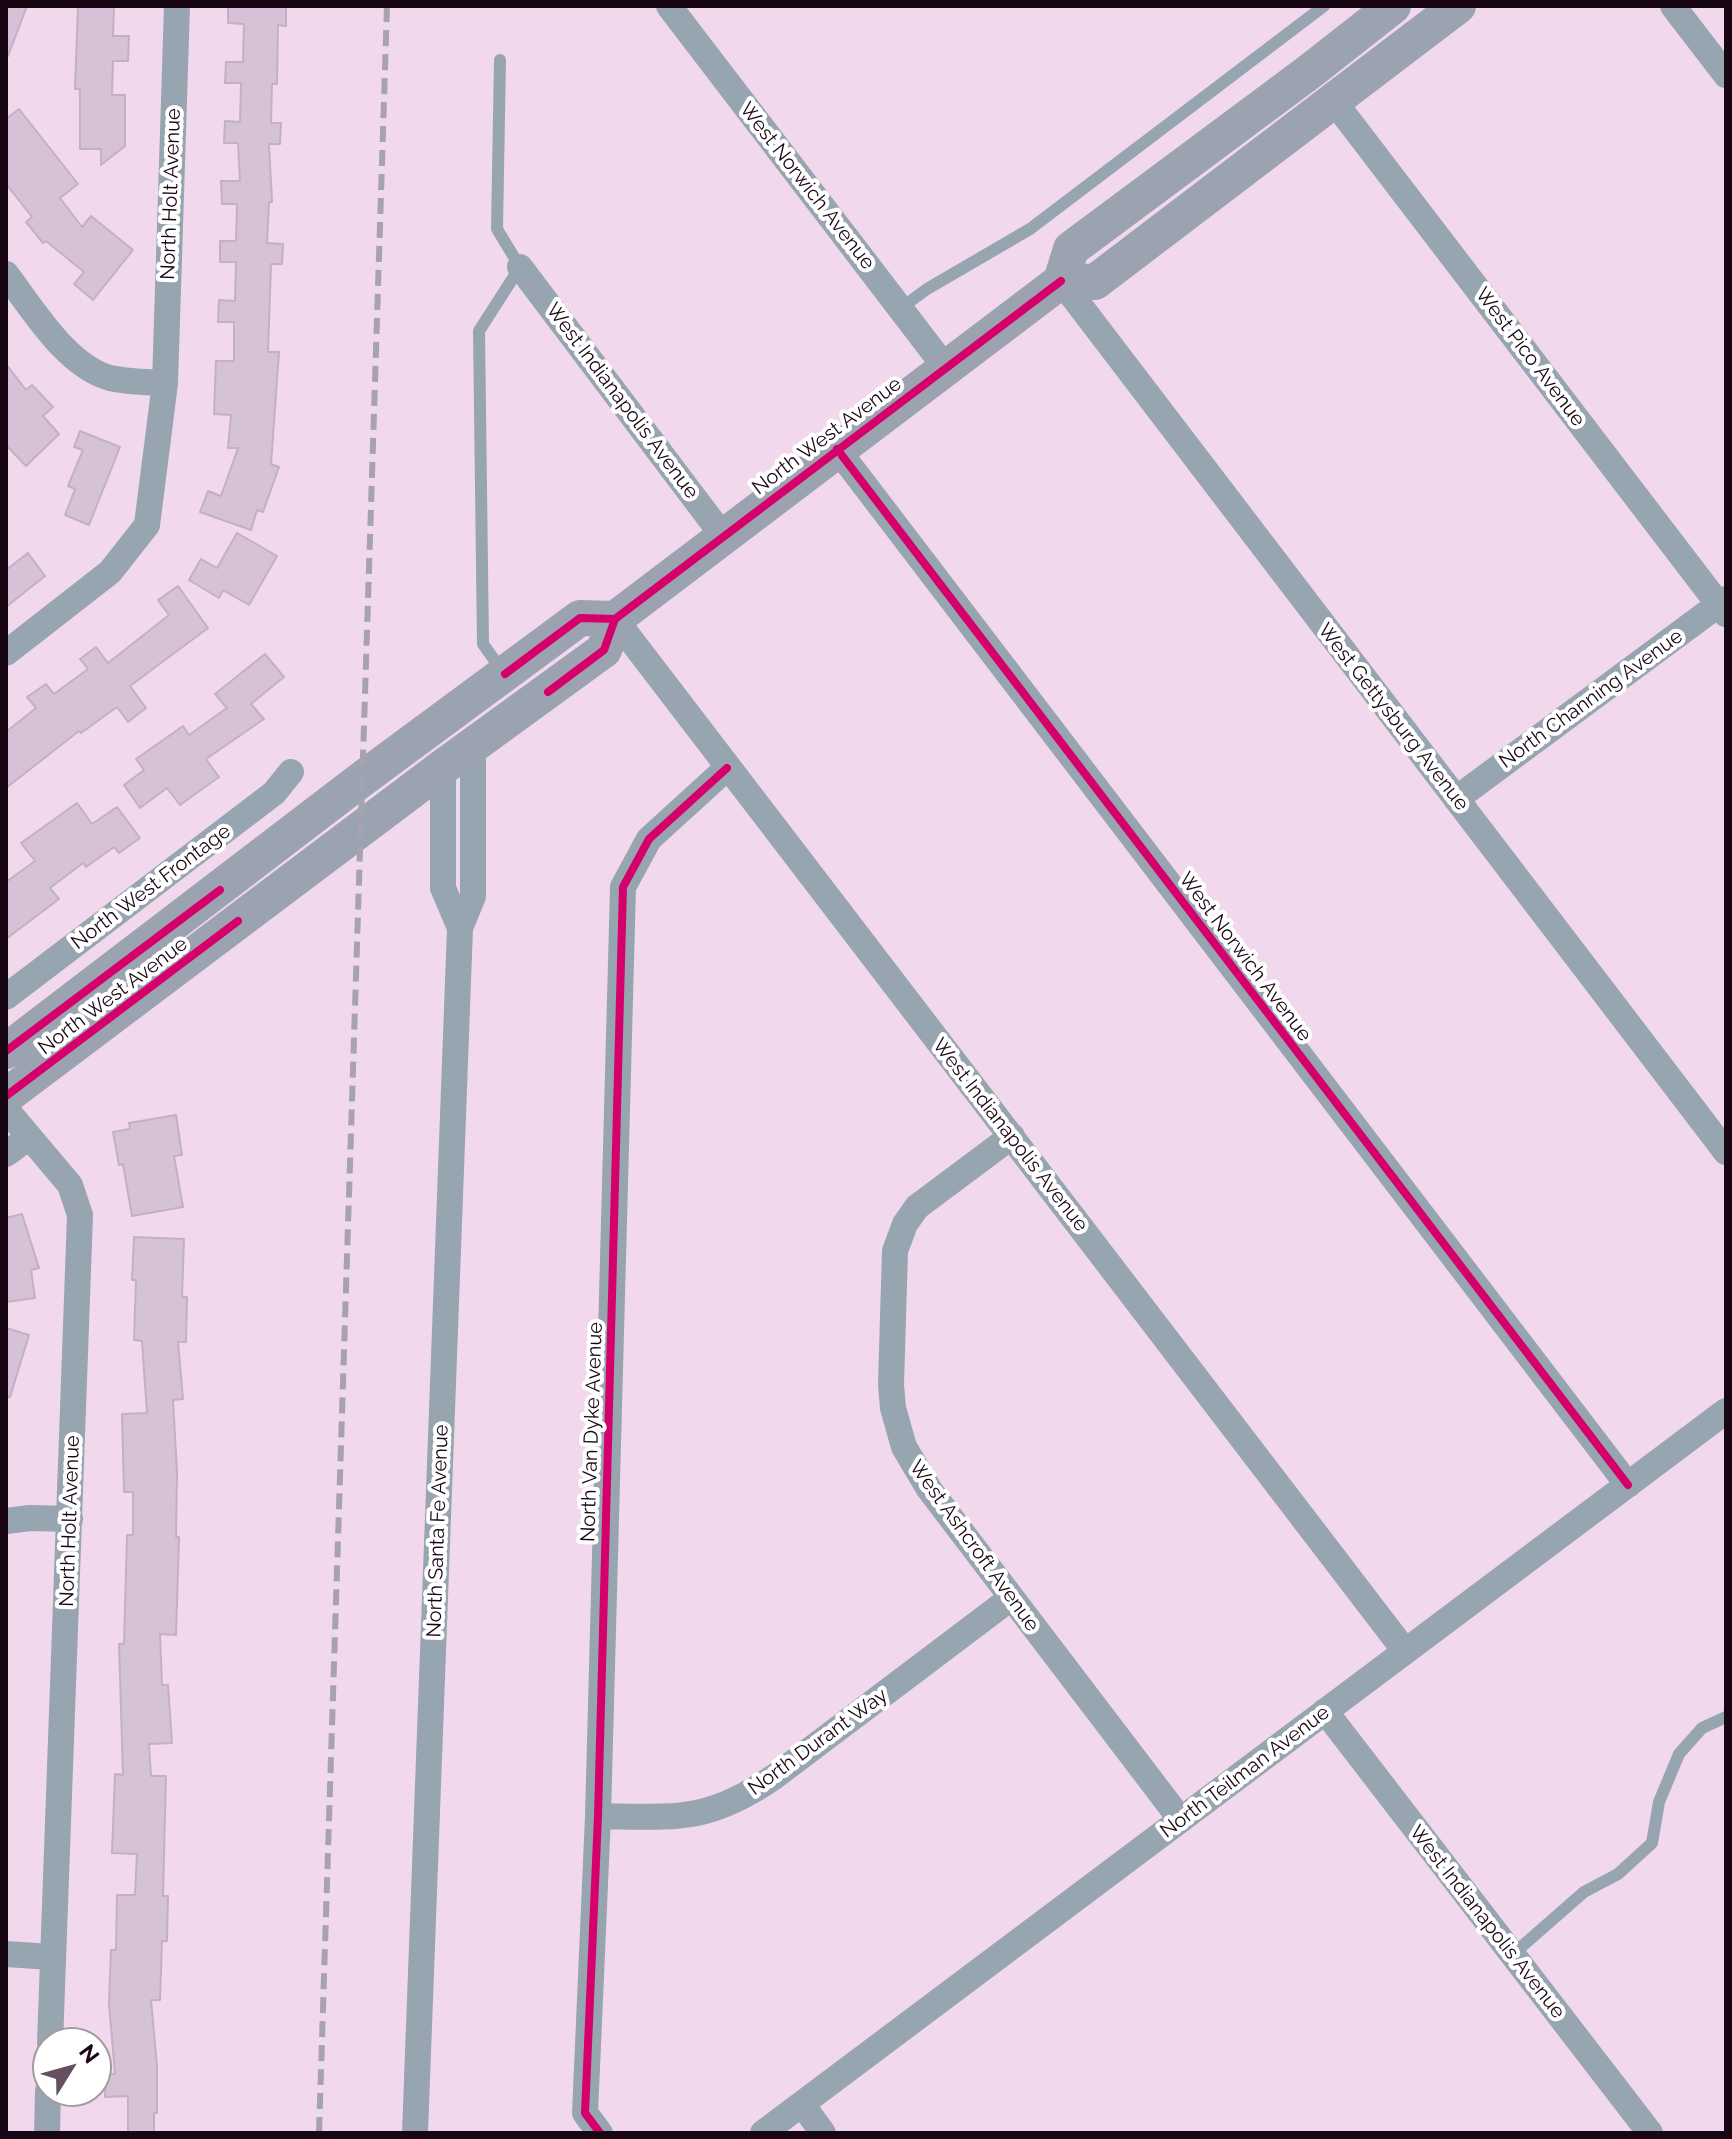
<!DOCTYPE html>
<html>
<head>
<meta charset="utf-8">
<style>
	body { margin:0 }
	#map { position:relative; width:1732px; height:2139px; overflow:hidden; background:#f2d8ec; font-family:Raleway,sans-serif }
	canvas { display:block }
	.frame { position:absolute; inset:0; border:8px solid #190615; pointer-events:none }
	.north { position:absolute; left:32px; top:2027px; width:80px; height:80px; box-sizing:border-box; background:#fff; border:2px solid #a39ba1; border-radius:50%; rotate:53deg; font-size:22px; font-weight:700; line-height:32px; text-align:center; color:#190615 }
	.north::after { content:''; display:block; margin:auto; width:28px; height:36px; background:#655060; clip-path:polygon(50% 0,100% 100%,50% 72%,0 100%) }
</style>
</head>
<body>
<div id="map">
<canvas width="1732" height="2139"></canvas>
<div class="frame"></div>
<div class="north">N</div>
</div>
<script>
const ctx = document.querySelector('canvas').getContext('2d');
ctx.lineJoin = 'round';
function paint(path, color) { ctx.fillStyle = color; ctx.fill(path, 'evenodd'); }
function trace(path, color, width, dash) { ctx.strokeStyle = color; ctx.lineWidth = width; ctx.lineCap = dash ? 'butt' : 'round'; ctx.setLineDash(dash || []); ctx.stroke(path); }
function write(font, color, halo, rows, align = 'center') {
  ctx.font = font + ' Raleway,sans-serif'; ctx.lineWidth = 8; ctx.setLineDash([]); ctx.textBaseline = 'middle'; ctx.strokeStyle = halo; ctx.fillStyle = color; for (const [text, x, y, turn = 0] of rows) {
    ctx.save(); ctx.translate(x, y); ctx.rotate((+turn || 0) * Math.PI / 180); ctx.textAlign = isNaN(turn) ? turn : align; if (halo) ctx.strokeText(text, 0, 0); ctx.fillText(text, 0, 0); ctx.restore();
  }
}
const building = new Path2D(`
	M6,6H27L8,56H6Z
	M78,6H114L113,36H129L128,61H113L112,95H125V146L101,165V149H80V89H75Z
	M228,6H286V26L278,25L277,84H272L271,123H281L280,144H269L272,202H269L267,243L283,244L282,264H271L268,352H279L271,464L279,467L263,512L257,510L251,530L200,512L208,491L221,496L238,448H228L231,415L214,414L216,361H234V322H218L219,300L235,301L236,262H220V241H236L237,204H222L221,181H240L238,143H224L225,121L240,122L241,83H225L226,62H243L244,24L228,23Z
	M19,109L78,184L60,198L82,227L91,216L133,250L93,300L74,284L84,272L46,241L43,243L26,222L32,217L6,184V119Z
	M6,364L26,390L32,385L53,407L43,416L59,434L26,466L6,445Z
	M80,431L120,447L89,525L65,515L75,489L68,486L83,450L74,447Z
	M237,533L277,556L249,605L223,590L219,598L189,580L201,559L217,568Z
	M28,553L45,576L6,607V570Z
	M178,586L208,628L130,686L146,708L128,722L117,707L81,733L79,731L6,788V732L36,708L27,697L46,684L54,694L88,669L80,659L96,647L108,663L169,615L158,600Z
	M265,654L284,677L251,704L264,719L206,759L219,777L180,805L167,788L140,808L124,785L144,770L136,759L183,726L189,735L227,708L215,694Z
	M77,803L92,824L117,807L140,838L119,853L114,847L86,867L83,863L50,888L59,899L6,939V882L35,861L21,843Z
	M176,1115L182,1155L174,1156L183,1207L132,1216L123,1164L119,1165L113,1132L130,1129L129,1123Z
	M22,1214L39,1268L31,1270L35,1298L6,1302V1218Z
	M134,1237L184,1239L182,1297H187L186,1342H178L183,1399L173,1400L177,1472L176,1537H179L176,1635L160,1634L162,1685H168L172,1743L149,1744L151,1776H166L163,1896H168L167,1941H162L160,2000H151L157,2066V2113H154V2133H128V2096L105,2097V2074H115L109,2004L111,1950H116L117,1895H135L137,1854L112,1853L115,1774L123,1775L119,1644H124L127,1535H133V1492H124L122,1414L147,1413L142,1341L134,1340L136,1280H132Z
	M6,1328L29,1335L10,1397H6Z`);
const lane = new Path2D(`
	M500,60L497,229L520,267L479,331L483,644L503,672
	M901,308L927,289L1030,229L1324,6
	M1512,1955L1584,1892L1618,1874L1652,1843L1659,1802L1679,1754L1702,1728L1726,1717`);
const street = new Path2D(`
	M669,6L945,367
	M1673,6L1726,75
	M1333,100L1726,614
	M520,267L723,536
	M6,274C32,308 66,366 110,378C127,382 147,382 165,383
	M1061,281L1726,1152
	M837,449L1628,1485
	M615,619L1405,1651
	M6,653L110,572L147,525L165,383L177,6
	M443,767V888L460,928
	M1456,799L1726,599
	M6,997L274,793L291,772
	M6,1109L70,1185L80,1215L50,2043
	M1012,1136L917,1207L905,1224L895,1251L891,1385L893,1408L904,1447L929,1489L1181,1820
	M6,1154L28,1138
	M6,1521L30,1518L70,1519
	M1325,1711L1650,2133
	M598,1816C676,1817 707,1823 774,1777L1011,1598
	M6,1954L52,1957
	M802,2104L823,2133
	M47,2133L48,2091
	M415,2133L460,928L473,896V746
	M600,2133L585,2113L598,1816L623,887L649,839L727,768
	M763,2133L1726,1411`);
const secondary = new Path2D(`
	M1061,281L1095,282L1458,6
	M6,1051L362,779L580,618L615,619
	M6,1096L443,767L604,650L615,619L1061,281L1071,249L1309,72L1393,6`);
const rail = new Path2D(`
	M319,2133L387,6`);
const cycleway = new Path2D(`
	M837,449L1628,1485
	M505,674L580,618L615,619
	M548,692L604,650L615,619L1061,281
	M6,1051L220,890
	M6,1096L238,921
	M600,2133L585,2113L598,1816L623,887L649,839L727,768`);
const streetNames = [
	["West Norwich Avenue",807,186,52],
	["North Holt Avenue",171,194,-88],
	["West Pico Avenue",1530,357,53],
	["West Indianapolis Avenue",622,401,53],
	["North West Avenue",827,436,-37],
	["North Channing Avenue",1591,699,-36],
	["West Gettysburg Avenue",1393,717,52],
	["North West Frontage",151,887,-37],
	["West Norwich Avenue",1245,957,53],
	["North West Avenue",113,996,-37],
	["West Indianapolis Avenue",1010,1135,52],
	["North Van Dyke Avenue",592,1432,-88],
	["North Holt Avenue",70,1521,-88],
	["North Santa Fe Avenue",438,1531,-88],
	["West Ashcroft Avenue",974,1546,54],
	["North Durant Way",818,1742,-36],
	["North Teilman Avenue",1245,1772,-37],
	["West Indianapolis Avenue",1487,1922,52]
];
paint(building, '#d6c2d7');
trace(building, '#c3b0c3', 2);
trace(lane, '#96a5b0', 12);
trace(street, '#96a5b0', 26);
trace(secondary, '#9ba3b0', 36);
trace(rail, '#a7a2b0', 6, [16, 8]);
trace(cycleway, '#d6006c', 8);
write('20px', '#190615', '#fff', streetNames);
</script>
</body>
</html>
